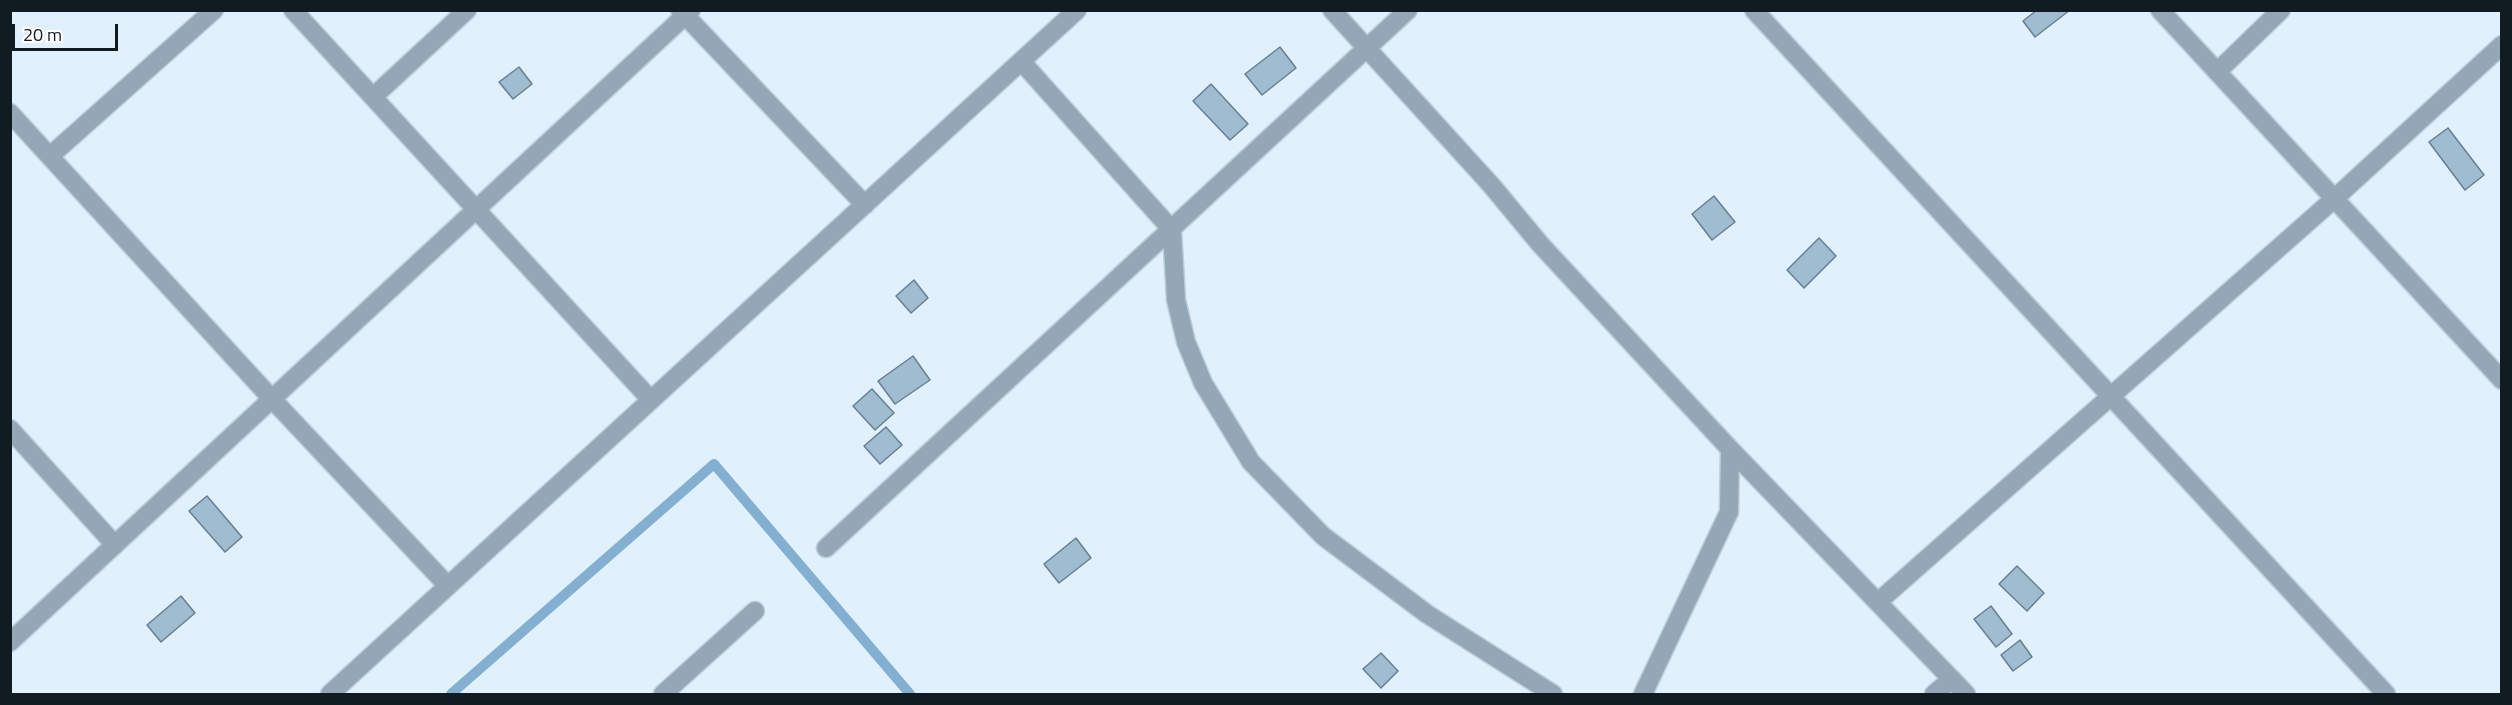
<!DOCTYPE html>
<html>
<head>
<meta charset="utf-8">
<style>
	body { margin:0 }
	#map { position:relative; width:2512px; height:705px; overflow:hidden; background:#e0f1fd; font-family:"Titillium Web",sans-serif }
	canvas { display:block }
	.frame { position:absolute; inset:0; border:12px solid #111b22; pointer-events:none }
	.scale { position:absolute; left:12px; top:24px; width:106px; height:27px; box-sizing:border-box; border:3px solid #111b22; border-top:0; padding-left:8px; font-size:18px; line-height:21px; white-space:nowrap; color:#111b22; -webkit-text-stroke:4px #fff; paint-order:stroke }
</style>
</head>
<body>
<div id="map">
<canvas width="2512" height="705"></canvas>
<div class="frame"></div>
<div class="scale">20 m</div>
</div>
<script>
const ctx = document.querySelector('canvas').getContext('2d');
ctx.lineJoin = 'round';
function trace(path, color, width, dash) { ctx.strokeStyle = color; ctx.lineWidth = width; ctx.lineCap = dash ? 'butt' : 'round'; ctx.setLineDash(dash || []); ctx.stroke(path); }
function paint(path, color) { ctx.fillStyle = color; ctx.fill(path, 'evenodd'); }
const stream = new Path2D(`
	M451,694L714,464L910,694`);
const building = new Path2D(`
	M2037,10H2070L2035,37L2023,21Z
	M1280,47L1296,68L1262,95L1245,74Z
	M519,67L532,84L513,99L499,82Z
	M1211,84L1248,124L1230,140L1193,101Z
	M2448,128L2484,175L2465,190L2429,142Z
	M1714,196L1735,222L1712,240L1692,214Z
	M1819,238L1836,256L1804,288L1787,270Z
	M914,280L928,298L911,313L896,296Z
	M913,356L930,380L895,404L878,381Z
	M872,389L894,413L875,430L853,406Z
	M886,427L902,445L880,464L864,446Z
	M207,496L242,537L225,552L189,511Z
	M1076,538L1091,558L1059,583L1044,564Z
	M2017,566L2044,593L2027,611L1999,584Z
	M181,596L195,613L161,642L147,625Z
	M1991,606L2012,634L1996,647L1974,619Z
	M2020,640L2032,657L2013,671L2001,655Z
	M1381,653L1398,671L1381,688L1363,669Z`);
const minor = new Path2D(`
	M293,10L651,400
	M680,10L865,205
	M1332,10L1492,186L1540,244L1730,449L1729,512L1643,694
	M1754,10L2386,694
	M2160,10L2502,380
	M1021,61L1172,230L1176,300L1186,342L1203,383L1251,462L1323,536L1427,614L1553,694
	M2217,72L2281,10
	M373,97L467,10
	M10,113L272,399L448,586
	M50,156L214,10
	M10,429L115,545
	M1730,449L1966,694
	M826,548L1408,10
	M1878,602L2334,199L2502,45
	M10,642L691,10
	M330,694L1077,10
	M663,694L755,611
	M1934,694L1952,679`);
trace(stream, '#83b0d1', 10);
paint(building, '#a0bcd0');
trace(building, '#667f92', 1.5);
trace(minor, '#bfcfda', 21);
trace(minor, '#94a7b6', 18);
</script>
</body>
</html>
